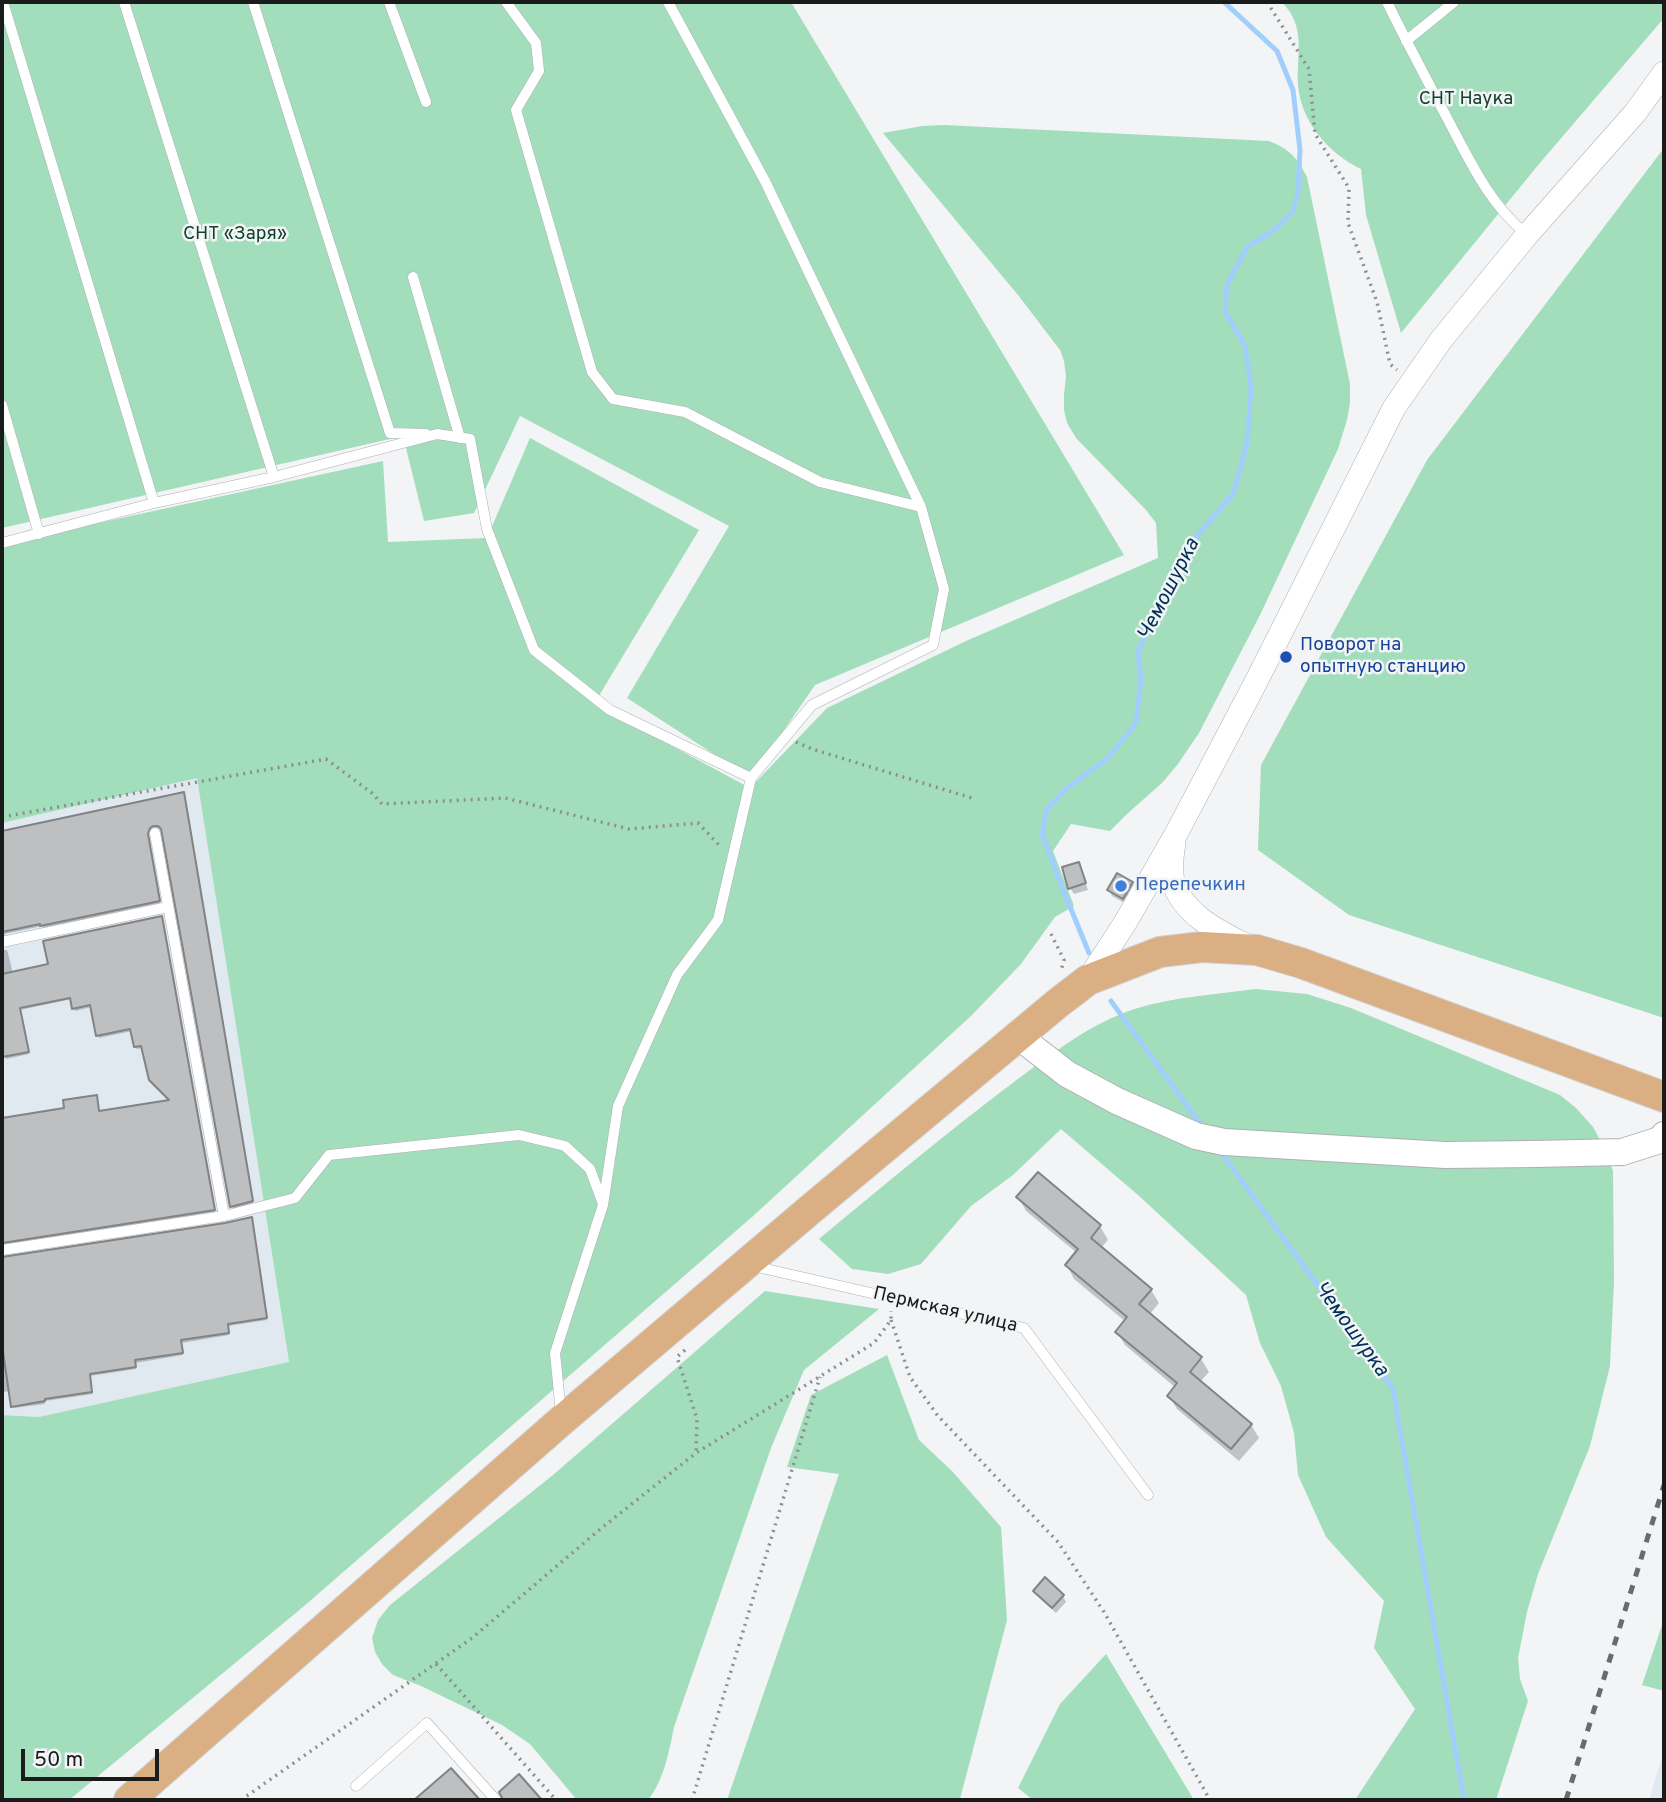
<!DOCTYPE html>
<html>
<head>
<meta charset="utf-8">
<style>
	body { margin:0 }
	#map { position:relative; width:1666px; height:1802px; overflow:hidden; background:#f2f4f6; font-family:Overpass,sans-serif }
	canvas { display:block }
	.frame { position:absolute; inset:0; border:4px solid #1a1b1b; pointer-events:none }
	.scale { position:absolute; left:21px; top:1749px; width:138px; height:32px; box-sizing:border-box; border:4px solid #1a1b1b; border-top:0; padding-left:9px; font-size:21px; line-height:24px; white-space:nowrap; color:#1a1b1b; -webkit-text-stroke:5px #f2f4f6; paint-order:stroke }
</style>
</head>
<body>
<div id="map">
<canvas width="1666" height="1802"></canvas>
<div class="frame"></div>
<div class="scale">50 m</div>
</div>
<script>
const ctx = document.querySelector('canvas').getContext('2d');
ctx.lineJoin = 'round';
function paint(path, color) { ctx.fillStyle = color; ctx.fill(path, 'evenodd'); }
function trace(path, color, width, dash) { ctx.strokeStyle = color; ctx.lineWidth = width; ctx.lineCap = dash ? 'butt' : 'round'; ctx.setLineDash(dash || []); ctx.stroke(path); }
function write(font, color, halo, rows, align = 'center') {
  ctx.font = font + ' Overpass,sans-serif'; ctx.lineWidth = 5; ctx.setLineDash([]); ctx.textBaseline = 'middle'; ctx.strokeStyle = halo; ctx.fillStyle = color; for (const [text, x, y, turn = 0] of rows) {
    ctx.save(); ctx.translate(x, y); ctx.rotate((+turn || 0) * Math.PI / 180); ctx.textAlign = isNaN(turn) ? turn : align; if (halo) ctx.strokeText(text, 0, 0); ctx.fillText(text, 0, 0); ctx.restore();
  }
}
const built = new Path2D(`
	M197,777L289,1363L39,1417L2,1415V823Z
	M1664,1750V1800H1649Z`);
const green = new Path2D(`
	M2,2H791L1124,555L815,685L751,778L627,698L729,526L520,416L474,513L424,521L403,436L2,528Z
	M1282,2H1664V18L1539,164L1401,333L1366,215L1361,169C1329,154 1301,122 1298,85C1296,54 1307,28 1282,2Z
	M944,125L1269,141C1289,149 1297,157 1307,177L1350,384V403L1347,420L1338,449L1260,615L1199,733L1178,764L1162,783L1127,814L1110,831L1071,824L1053,851L1074,906L1055,917L1021,964L972,1015L752,1217L303,1607L69,1800H2V1415L39,1417L289,1362L197,778L2,823V544L383,461L388,542L487,538L530,438L699,530L594,704L750,788L827,708L966,641L1158,558L1156,523L1146,510L1076,438L1067,423L1064,410V395L1066,376L1064,361L1060,350L1018,295L883,133L922,126Z
	M1664,148V1018L1349,915L1258,850L1261,765L1427,460Z
	M1256,989L1307,994L1351,1008L1560,1095L1576,1108L1593,1127L1604,1147L1613,1171L1614,1281L1610,1366L1590,1446L1538,1574L1527,1612L1518,1658L1520,1679L1528,1701L1496,1800H1355L1415,1709L1374,1648L1384,1601L1326,1537L1298,1475L1294,1433L1281,1386L1260,1343L1246,1295L1138,1195L1061,1129L1013,1175L971,1206L921,1264L888,1274L852,1269L819,1239C883,1186 947,1132 1014,1082C1049,1056 1084,1028 1126,1012C1167,997 1213,995 1256,989Z
	M765,1291L879,1309L804,1370L771,1448L674,1727C669,1752 664,1780 648,1800H577L530,1744L502,1725L421,1686L393,1675L382,1664L375,1652L372,1638L378,1620L390,1605L553,1475Z
	M887,1355L919,1440L952,1471L1001,1527L1007,1620L960,1799L727,1800L839,1474L787,1467L811,1395Z
	M1664,1619V1691L1642,1685Z
	M1106,1654L1194,1800H1033L1018,1788L1060,1704Z`);
const shadow = new Path2D(`
	M183,794L253,1203L233,1209L161,828H155L149,833L148,838L160,903L43,928L42,926L4,934L5,936L2,938V833Z
	M1079,864L1088,890L1074,894L1070,888Z
	M1131,883L1135,889L1126,904L1112,896L1109,890Z
	M161,918L215,1212L2,1245V1119L66,1109L96,1097L100,1112L171,1101L143,1048L137,1049L135,1047L132,1031L99,1038L92,1007L75,1011L72,999L20,1010L29,1054L6,1059L4,1053L2,1054V950H7L8,953L13,974L50,966Z
	M1019,1198L1100,1226L1108,1240L1101,1248L1151,1290L1159,1303L1149,1315L1201,1359L1209,1372L1200,1382L1251,1425L1259,1438L1239,1461L1177,1409L1169,1396L1176,1388L1125,1345L1117,1332L1126,1322L1074,1279L1067,1265L1077,1253L1026,1211Z
	M252,1221L267,1320L228,1326L229,1335L181,1343L183,1355L135,1363L136,1369L90,1376L93,1394L45,1401V1404L14,1408L10,1391L2,1392V1259Z
	M1035,1591L1063,1596L1066,1602L1056,1613L1039,1597Z`);
const stream = new Path2D(`
	M1089,953L1064,892L1042,834L1047,809L1066,789L1108,758L1136,723L1141,680L1138,651L1196,537L1233,494L1247,444L1251,387L1245,346L1225,311L1227,285L1247,247L1273,231L1293,212L1298,192L1300,150L1293,90L1277,51L1224,2
	M1111,1001L1204,1129
	M1220,1151L1393,1389L1464,1800`);
const building = new Path2D(`
	M184,792L253,1201L230,1207L161,829L158,826H153L150,828L148,834L160,901L40,926V924L2,932V831Z
	M1079,862L1086,883L1068,889L1062,867Z
	M1117,873L1133,882L1123,899L1107,890Z
	M162,916L215,1210L2,1243V1118L64,1108L63,1100L97,1095L99,1111L169,1100L149,1080L141,1046L134,1047L130,1029L96,1036L90,1005L72,1009L70,998L20,1008L29,1052L2,1057V974L48,964L43,941Z
	M1038,1172L1101,1225L1091,1238L1152,1289L1139,1304L1202,1357L1190,1372L1252,1424L1231,1449L1167,1396L1177,1383L1115,1332L1127,1317L1065,1265L1078,1249L1016,1197Z
	M252,1217L267,1318L228,1324L229,1333L181,1340L183,1353L135,1360L136,1367L90,1374L92,1392L45,1399V1401L11,1407L2,1345V1257L225,1223Z
	M1045,1577L1064,1595L1052,1608L1033,1591Z
	M451,1768L480,1800H414Z
	M519,1774L542,1800H503L499,1792Z`);
const path = new Path2D(`
	M1267,2L1309,69L1315,134L1349,188L1348,223L1377,302L1390,364L1397,370
	M796,742L812,749L975,799
	M2,817L326,759L372,793L382,804L505,798L629,829L698,823L721,847
	M1051,934L1064,960L1061,971
	M891,1320L910,1377L938,1416L1058,1542L1104,1612L1210,1800
	M685,1350L677,1357L697,1419L696,1453
	M436,1664L556,1800
	M241,1800L472,1638L604,1526L696,1453L874,1343L891,1320V1311
	M692,1800L820,1377`);
const service = new Path2D(`
	M3,2L154,503
	M124,2L274,477
	M253,2L390,433L426,434
	M389,2L426,102
	M506,2L536,43L539,71L516,110L592,372L613,399L685,412L820,482L921,507
	M1387,2C1406,41 1427,80 1447,118C1470,161 1488,202 1526,234
	M1406,41L1454,2
	M413,277L460,438
	M2,405L39,534
	M2,543L154,503L274,477L437,434L470,439L487,529L534,650L610,710L751,778
	M2,942L168,907
	M224,1216L295,1198L329,1155L519,1135L565,1146L590,1169L603,1204
	M2,1250L224,1216L155,833
	M753,1266L1024,1328L1148,1495
	M561,1413L555,1353L603,1205L618,1106L677,975L718,920L751,778L812,705L933,645L944,589L921,507L765,181L668,2
	M356,1786L427,1723L496,1800`);
const tertiary = new Path2D(`
	M1174,843C1172,855 1170,869 1173,881C1183,916 1222,933 1251,948
	M1088,980L1125,923L1175,836L1258,678L1394,408L1441,340L1527,235L1635,113L1664,73`);
const secondary = new Path2D(`
	M1018,1036L1067,1074L1117,1101L1196,1136L1224,1142L1445,1155L1535,1154L1622,1152L1660,1140L1664,1135`);
const primary = new Path2D(`
	M129,1800L561,1421L812,1208L1058,1003L1088,980L1160,952L1202,947L1257,950L1301,963L1664,1097`);
const rail = new Path2D(`
	M1566,1800L1664,1485`);
const markers = [
	[1286,657,7,"#1a4fb4"],
	[1121,886,7,"#3f7fe0"]
];
const parkNames = [
	["СНТ Наука",1466,100],
	["СНТ «Заря»",235,235]
];
const transitNames = [
	["Поворот на",1300,646],
	["опытную станцию",1300,668]
];
const shopNames = [
	["Перепечкин",1135,886]
];
const streetNames = [
	["Пермская улица",945,1311,13]
];
const waterNames = [
	["Чемошурка",1170,590,-63],
	["Чемошурка",1350,1330,54]
];
paint(built, '#e0e8f0');
paint(green, '#a2debc');
paint(shadow, '#0003');
trace(stream, '#a1cefd', 5);
paint(building, '#bdbfc1');
trace(building, '#818385', 2);
trace(service, '#aeb0b2', 11);
trace(tertiary, '#aeb0b2', 24);
trace(secondary, '#aeb0b2', 28);
trace(primary, '#d1d1d1', 32);
trace(path, '#8d8e8f', 3.5, [2, 5]);
trace(service, '#fff', 10);
trace(tertiary, '#fff', 23);
trace(secondary, '#fff', 26);
trace(primary, '#daaf84', 30);
trace(rail, '#696b6c', 5, [9, 9]);
for (const [x, y, r, color] of markers) { const dot = new Path2D(); dot.arc(x, y, r, 0, 2 * Math.PI); ctx.fillStyle = color; ctx.fill(dot); trace(dot, '#f2f4f6', 2.5); }
write('19px', '#11432c', '#f2f4f6', parkNames);
write('19px', '#164399', '#f2f4f6', transitNames, 'left');
write('19px', '#366cbe', '#f2f4f6', shopNames, 'left');
write('19px', '#1a1b1b', '#f2f4f6', streetNames);
write('italic 21px', '#00305a', '#f2f4f6', waterNames);
</script>
</body>
</html>
